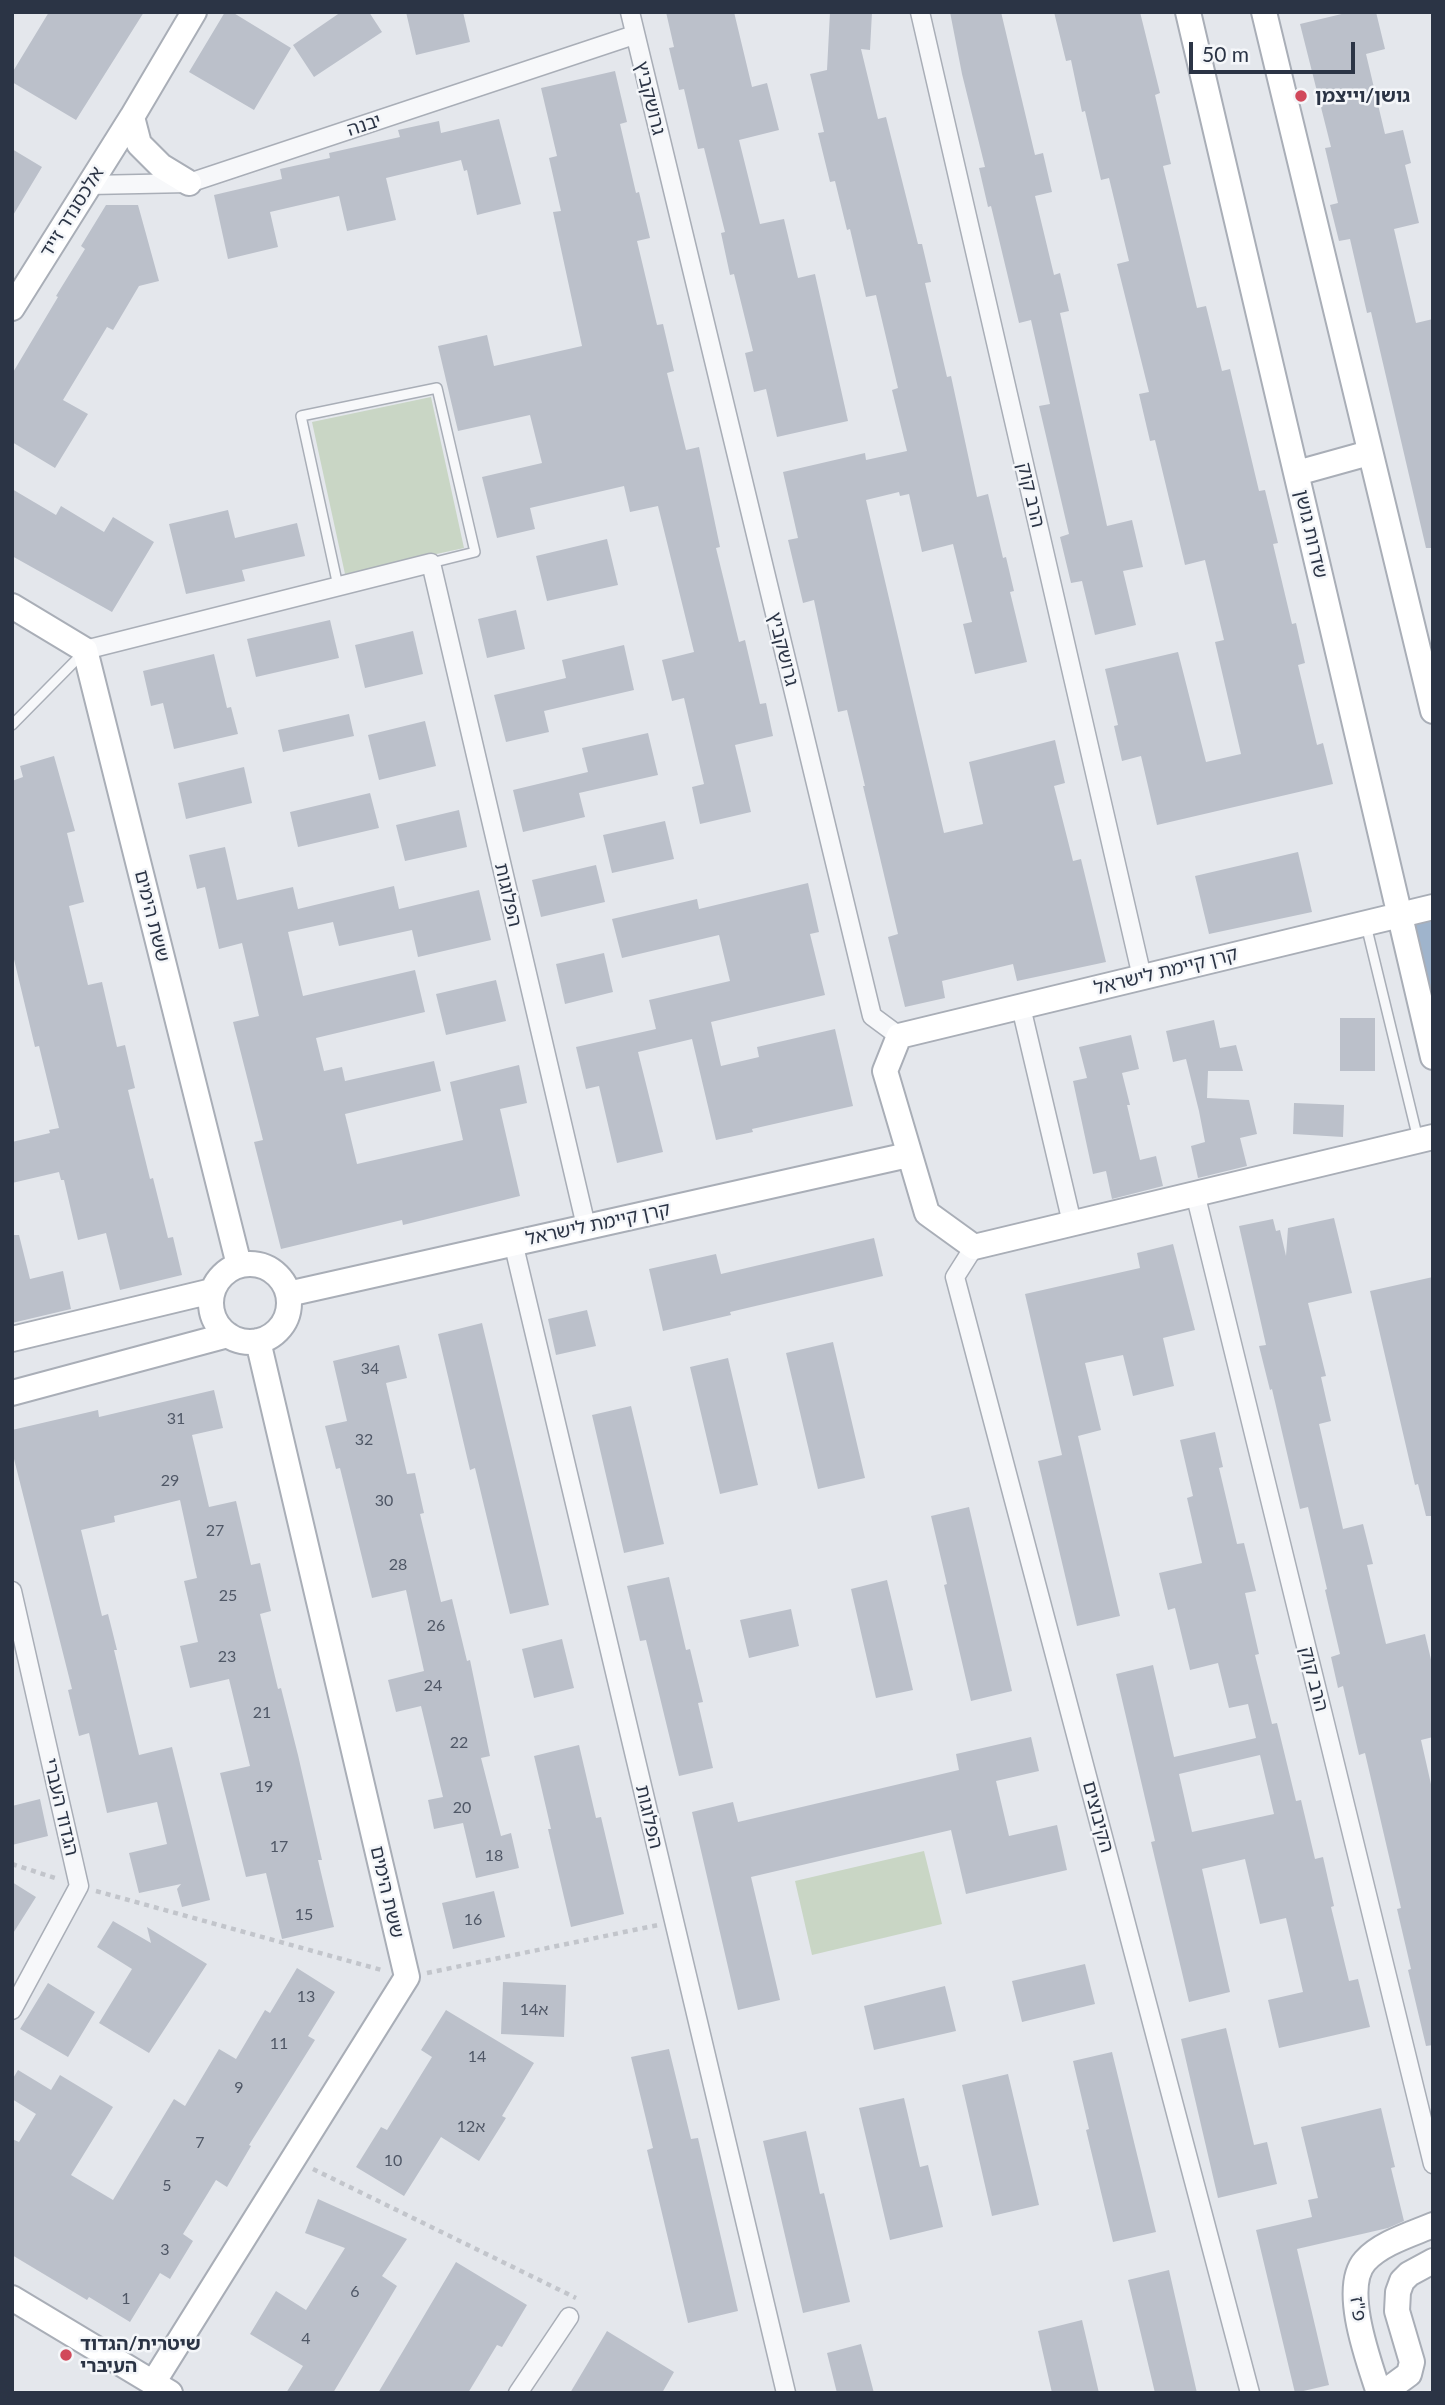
<!DOCTYPE html>
<html>
<head>
<meta charset="utf-8">
<style>
	body { margin:0 }
	#map { position:relative; width:1445px; height:2405px; overflow:hidden; background:#e4e7ec; font-family:Lato,sans-serif }
	canvas { display:block }
	.frame { position:absolute; inset:0; border:14px solid #2b3445; pointer-events:none }
	.scale { position:absolute; left:1189px; top:42px; width:166px; height:32px; box-sizing:border-box; border:4px solid #2b3445; border-top:0; padding-left:9px; font-size:21px; line-height:24px; white-space:nowrap; color:#2b3445; -webkit-text-stroke:5px #f4f6f9; paint-order:stroke }
</style>
</head>
<body>
<div id="map">
<canvas width="1445" height="2405"></canvas>
<div class="frame"></div>
<div class="scale">50 m</div>
</div>
<script>
const ctx = document.querySelector('canvas').getContext('2d');
ctx.lineJoin = 'round';
function paint(path, color) { ctx.fillStyle = color; ctx.fill(path, 'evenodd'); }
function trace(path, color, width, dash) { ctx.strokeStyle = color; ctx.lineWidth = width; ctx.lineCap = dash ? 'butt' : 'round'; ctx.setLineDash(dash || []); ctx.stroke(path); }
function write(font, color, halo, rows, align = 'center') {
  ctx.font = font + ' Lato,"Noto Sans Hebrew",sans-serif'; ctx.lineWidth = 5; ctx.setLineDash([]); ctx.textBaseline = 'middle'; ctx.strokeStyle = halo; ctx.fillStyle = color; for (const [text, x, y, turn = 0] of rows) {
    ctx.save(); ctx.translate(x, y); ctx.rotate((+turn || 0) * Math.PI / 180); ctx.textAlign = isNaN(turn) ? turn : align; if (halo) ctx.strokeText(text, 0, 0); ctx.fillText(text, 0, 0); ctx.restore();
  }
}
const green = new Path2D(`
	M431,397L464,548L345,574L312,422Z
	M924,1851L942,1924L812,1955L795,1881Z`);
const water = new Path2D(`
	M1433,915V1029L1407,920Z`);
const building = new Path2D(`
	M49,12H144L76,120L12,82V73Z
	M225,12H232L291,48L254,110L189,72Z
	M341,12H369L382,32L314,77L293,45Z
	M406,12H463L470,42L416,55Z
	M666,12H734L752,87L767,83L779,130L739,140L760,224L784,219L798,278L815,274L848,421L777,437L766,389L754,392L745,353L753,351L734,274L730,275L721,233L725,232L704,148L698,149L684,89L679,90L669,48L674,47Z
	M830,12H872L870,50L861,49L878,119L886,117L918,244H922L931,282L925,283L947,377L951,376L977,497L988,494L1003,558L1006,557L1014,591L1010,592L1027,662L975,674L963,624L972,622L953,544L922,552L909,494L900,496L899,492L866,500L944,833L983,824L969,762L1055,740L1065,783L1054,786L1073,861L1081,859L1106,962L1017,981L1013,964L942,981L945,998L905,1007L888,937L898,934L863,786H865L847,710L838,712L814,600L803,603L788,540L798,538L783,472L865,453L866,460L907,451L892,390L898,388L876,295L866,297L850,229L847,230L835,181L830,182L818,133L824,132L810,74L827,70Z
	M950,12H1001L1035,155L1043,153L1052,192L1035,196L1054,275L1060,273L1069,311L1060,313L1107,526L1132,520L1143,567L1123,571L1136,625L1095,635L1082,581L1071,583L1060,537L1069,534L1039,406L1050,404L1031,320L1019,323L991,206L988,207L979,168L985,167L962,74Z
	M1054,12H1140L1160,93L1155,95L1171,164L1163,166L1197,308L1206,306L1222,371L1230,369L1259,491L1265,490L1278,543L1273,544L1292,624L1296,623L1305,663L1298,665L1317,745L1323,743L1333,784L1157,825L1141,756L1122,761L1114,726L1118,725L1105,669L1178,652L1206,762L1241,754L1215,642L1224,640L1205,560L1185,565L1155,440L1150,441L1139,394L1149,392L1117,264L1129,261L1109,178L1101,180L1085,111L1082,112L1071,60L1066,61Z
	M1350,12H1376L1385,49L1366,54L1385,134L1403,130L1411,163L1405,165L1419,223L1394,229L1416,323L1433,319V548H1426L1371,312L1367,313L1350,239L1339,241L1330,205L1338,203L1325,148L1331,147L1300,24Z
	M615,71L627,122L620,124L636,193L639,192L650,238L637,241L657,325L663,324L674,371L667,373L686,450L699,447L720,547L716,548L739,642L745,640L760,704L766,703L773,736L735,745L751,812L700,824L692,787L704,784L684,698L672,701L662,660L694,652L658,506L630,512L624,486L530,508L535,529L497,538L482,477L542,463L530,415L458,431L438,346L487,335L494,366L582,346L553,212L561,211L549,158L557,156L541,88Z
	M499,119L521,204L477,215L467,170L464,171L461,160L386,178L396,220L347,231L339,196L270,212L278,247L228,259L214,195L282,179L280,169L330,158L329,153L400,137L398,130L439,121L441,133Z
	M12,149L42,167L12,217Z
	M106,205H138L159,281L139,286L113,330L107,327L63,400L88,414L55,468L12,442V374L58,297L56,296L85,249L81,246Z
	M12,489L56,515L61,506L104,532L113,517L154,542L112,612L12,556Z
	M228,510L235,538L297,523L305,556L242,570L245,581L186,594L169,524Z
	M607,539L618,585L547,601L536,556Z
	M516,610L525,649L487,658L478,619Z
	M330,620L339,658L256,677L247,639Z
	M413,631L423,674L365,688L355,645Z
	M624,645L634,690L544,711L549,732L506,742L494,695L566,678L562,660Z
	M214,654L227,708L231,707L238,734L174,749L163,703L151,706L143,671Z
	M349,714L354,736L283,752L278,730Z
	M425,721L436,766L379,780L368,735Z
	M648,733L658,775L579,793L585,817L523,832L513,790L588,772L582,748Z
	M54,756L75,831L67,833L84,902L69,906L88,985L102,982L117,1047L125,1045L135,1088L128,1090L150,1179L153,1178L168,1238L173,1237L182,1275L120,1290L106,1233L78,1240L64,1180H61L59,1172L12,1183V1142L50,1133L49,1130L59,1128L39,1046L35,1047L12,951V781L23,777L20,766Z
	M244,767L252,803L186,819L178,783Z
	M370,793L379,828L298,847L290,812Z
	M459,810L467,847L405,861L396,825Z
	M665,821L674,859L612,873L603,835Z
	M225,847L237,900L293,887L298,909L394,886L399,909L479,890L491,940L418,957L412,930L339,946L333,922L288,932L303,996L415,970L425,1012L316,1038L324,1071L342,1067L345,1081L434,1061L441,1091L345,1114L357,1164L463,1140L450,1082L519,1065L527,1103L500,1109L520,1196L403,1225L402,1220L281,1249L254,1142L263,1140L233,1022L259,1016L242,943L219,949L205,887L197,889L189,855Z
	M1298,852L1312,912L1209,934L1195,876Z
	M596,865L605,902L541,917L532,880Z
	M808,883L819,932L810,934L825,995L711,1022L721,1066L759,1057L757,1047L835,1029L853,1106L752,1129L753,1132L716,1140L692,1039L638,1052L663,1152L617,1163L599,1086L586,1089L576,1047L656,1029L649,1000L730,981L719,935L622,958L612,919L697,899L699,909Z
	M604,953L613,992L565,1004L556,964Z
	M496,980L506,1021L446,1035L436,994Z
	M1340,1018H1375V1071H1340Z
	M1214,1020L1220,1048L1236,1045L1243,1071H1208L1207,1098L1249,1100L1257,1134L1240,1138L1247,1166L1198,1178L1191,1146L1205,1142L1199,1111L1186,1059L1173,1062L1166,1031Z
	M1131,1035L1139,1069L1122,1073L1130,1105H1127L1140,1160L1156,1156L1163,1186L1112,1199L1106,1171L1093,1174L1073,1081L1087,1078L1079,1047Z
	M1294,1103L1344,1105L1343,1137L1293,1134Z
	M1334,1218L1352,1293L1308,1303L1326,1376L1321,1377L1331,1421L1319,1424L1343,1529L1363,1524L1373,1564L1367,1565L1386,1644L1425,1634L1433,1668V1737L1421,1740L1433,1793V2045L1426,2046L1408,1970L1411,1969L1397,1909L1401,1908L1365,1753L1359,1755L1343,1686L1338,1688L1331,1657L1340,1654L1325,1590L1327,1589L1308,1507L1300,1509L1272,1389L1270,1390L1259,1346L1266,1345L1239,1226L1273,1219L1276,1231L1280,1230L1286,1256L1288,1228Z
	M12,1235H19L30,1279L63,1271L71,1309L12,1323Z
	M874,1238L883,1276L730,1312L731,1315L663,1331L649,1269L716,1254L721,1274Z
	M1173,1244L1195,1330L1163,1338L1174,1386L1133,1396L1123,1355L1085,1363L1101,1430L1078,1436L1120,1616L1077,1626L1038,1461L1062,1455L1025,1294L1140,1268L1137,1253Z
	M1433,1277V1516H1426L1418,1484L1415,1485L1370,1291Z
	M587,1310L596,1346L556,1355L548,1319Z
	M482,1323L549,1605L510,1614L475,1468L470,1470L438,1334Z
	M833,1342L865,1478L818,1489L786,1353Z
	M399,1345L407,1378L386,1383L407,1474L415,1473L424,1513L420,1514L441,1602L452,1599L467,1661L470,1660L490,1756L481,1758L501,1836L511,1833L519,1868L476,1878L463,1823L434,1829L428,1800L443,1797L421,1706L396,1712L388,1680L424,1671L406,1590L372,1598L340,1468L336,1469L325,1426L347,1421L333,1361Z
	M728,1358L758,1485L720,1494L690,1367Z
	M214,1390L223,1428L192,1435L209,1507L236,1501L251,1565L260,1563L271,1611L260,1614L278,1689L281,1688L298,1755L322,1860H318L334,1927L282,1939L266,1873L246,1877L220,1773L250,1766L229,1679L190,1688L180,1646L198,1642L184,1581L197,1578L180,1500L114,1516L115,1522L81,1530L102,1616L108,1614L117,1650H114L139,1755L172,1747L210,1900L182,1907L177,1889L181,1884L139,1893L129,1853L167,1844L157,1802L107,1813L89,1733L79,1736L68,1690L72,1689L12,1451V1430L98,1410L99,1417Z
	M631,1406L664,1544L624,1553L592,1415Z
	M1215,1432L1223,1467L1219,1468L1237,1544L1244,1543L1256,1591L1245,1593L1259,1654L1255,1655L1272,1724L1277,1723L1296,1801L1301,1800L1315,1859L1323,1857L1334,1906L1331,1907L1349,1981L1358,1979L1370,2027L1279,2048L1268,2000L1303,1992L1286,1918L1260,1924L1245,1859L1202,1869L1230,1992L1189,2002L1151,1842L1155,1841L1116,1674L1153,1665L1174,1757L1256,1738L1248,1704L1229,1708L1218,1663L1190,1670L1175,1608L1168,1610L1159,1573L1202,1563L1187,1498L1193,1496L1180,1440ZM1260,1755L1274,1814L1192,1832L1179,1774Z
	M969,1507L1012,1691L971,1701L944,1585L947,1584L931,1516Z
	M669,1577L686,1650L690,1649L703,1702L698,1703L713,1768L679,1776L646,1640L640,1641L627,1586Z
	M887,1580L913,1690L876,1698L851,1589Z
	M791,1609L799,1646L749,1658L740,1620Z
	M562,1639L574,1688L534,1698L522,1649Z
	M1031,1737L1039,1771L996,1781L1009,1836L1057,1825L1067,1870L966,1894L951,1830L751,1877L780,2000L738,2010L692,1812L733,1802L738,1822L959,1770L956,1754Z
	M579,1745L596,1818L601,1817L624,1914L571,1927L548,1829H551L534,1756Z
	M40,1799L48,1836L12,1845V1806Z
	M12,1882L36,1897L12,1935Z
	M494,1891L505,1937L453,1949L442,1903Z
	M113,1921L151,1943L147,1927L207,1964L149,2053L99,2023L132,1969L97,1947Z
	M1085,1964L1095,2004L1022,2022L1012,1981Z
	M297,1968L335,1992L308,2036L315,2040L249,2145L251,2146L227,2187L216,2180L183,2234L193,2241L170,2279L160,2273L130,2322L89,2297L87,2300L12,2255V2139L19,2142L36,2114L12,2099V2080L18,2070L51,2090L60,2075L113,2107L71,2175L113,2200L174,2099L185,2106L219,2049L236,2059L265,2010L270,2013Z
	M503,1982L566,1985L564,2037L501,2034Z
	M48,1983L95,2012L68,2057L20,2029Z
	M945,1986L956,2031L874,2050L864,2006Z
	M446,2010L534,2063L502,2116L506,2118L479,2161L441,2137L404,2196L356,2167L381,2127L387,2130L432,2057L421,2050Z
	M1226,2028L1254,2145L1267,2142L1277,2184L1218,2198L1181,2039Z
	M669,2049L691,2139L698,2138L738,2311L688,2323L647,2150L653,2148L631,2057Z
	M1112,2052L1156,2232L1113,2242L1086,2130L1089,2129L1073,2061Z
	M1008,2074L1039,2205L992,2216L962,2085Z
	M904,2098L920,2167L928,2165L943,2227L890,2240L859,2108Z
	M1381,2108L1395,2167L1391,2168L1404,2221L1388,2228L1297,2249L1329,2385L1295,2393L1256,2230L1312,2217L1308,2200L1318,2198L1301,2127Z
	M806,2131L820,2194L824,2193L850,2302L803,2313L763,2141Z
	M318,2199L407,2239L382,2276L397,2286L333,2393H286L303,2366L250,2334L276,2291L306,2310L345,2248L305,2233Z
	M456,2262L527,2305L502,2347L497,2345L468,2393H378Z
	M1169,2270L1197,2393H1155L1128,2280Z
	M1082,2320L1099,2393H1052L1038,2331Z
	M607,2331L674,2372L662,2393H570Z
	M861,2344L874,2393H837L827,2353Z`);
const path = new Path2D(`
	M12,1864L58,1879
	M96,1891L385,1971
	M427,1973L658,1925
	M313,2169L576,2298`);
const lane = new Path2D(`
	M338,586L301,416L437,388L475,552L431,563
	M12,725L82,654
	M1366,925L1418,1139`);
const street = new Path2D(`
	M630,12L872,1016L899,1036
	M920,12L1142,977
	M89,185L189,183L634,35
	M85,650L431,563L586,1226
	M1021,1007L1072,1223
	M1195,1193L1433,2164
	M513,1242L786,2393
	M974,1247L955,1277L1250,2393
	M12,1591L79,1886L12,2010
	M518,2393L569,2317`);
const secondary = new Path2D(`
	M1188,12L1433,1057
	M1264,12L1433,711
	M132,117L139,144L161,166L189,183
	M12,308L132,117L194,12
	M1297,473L1369,453
	M12,606L85,650L239,1265
	M1433,907L899,1036L885,1071L927,1213L974,1247L1433,1137
	M211 1303a39 39 0 1 1 78 0a39 39 0 1 1-78 0Z
	M288,1294L908,1155
	M12,1339L212,1291
	M12,1393L228,1335
	M12,2298L170,2393
	M153,2383L407,1977L258,1341
	M1379,2393C1369,2362 1341,2288 1365,2261C1381,2243 1412,2234 1433,2225
	M1383,2393L1409,2374L1412,2362L1397,2311L1398,2292L1402,2281L1409,2274L1433,2261`);
const markers = [
	[1301,96,7,"#d1495b"],
	[66,2355,7,"#d1495b"]
];
const numberNames = [
	["34",370,1369],
	["31",176,1419],
	["32",364,1440],
	["29",170,1481],
	["30",384,1501],
	["27",215,1531],
	["28",398,1565],
	["25",228,1596],
	["26",436,1626],
	["23",227,1657],
	["24",433,1686],
	["21",262,1713],
	["22",459,1743],
	["19",264,1787],
	["20",462,1808],
	["17",279,1847],
	["18",494,1856],
	["15",304,1915],
	["16",473,1920],
	["13",306,1997],
	["14א",534,2010],
	["11",279,2044],
	["14",477,2057],
	["9",239,2088],
	["12א",471,2127],
	["7",200,2143],
	["10",393,2161],
	["5",167,2186],
	["3",165,2250],
	["6",355,2292],
	["1",126,2299],
	["4",306,2339]
];
const poiNames = [
	["גושן/וייצמן",1315,96],
	["שיטרית/הגדוד",80,2344],
	["העיברי",80,2366]
];
const streetNames = [
	["גרושקביץ",650,98,76],
	["יבנה",364,125,-18],
	["אלכסנדר זייד",72,212,-58],
	["הרב קוק",1031,495,77],
	["שדרות גושן",1311,534,77],
	["גרושקביץ",783,649,76],
	["הפלוגות",508,895,77],
	["ששת הימים",152,916,76],
	["קרן קיימת לישראל",1166,971,-14],
	["קרן קיימת לישראל",598,1224,-12],
	["הרב קוק",1314,1679,76],
	["הגדוד העברי",61,1807,77],
	["הפלוגות",649,1817,77],
	["הקיבוצים",1098,1817,75],
	["ששת הימים",387,1892,77],
	["פ\"ז",1358,2309,82]
];
paint(green, '#c9d6c5');
paint(water, '#9fb4cc');
paint(building, '#bbc0ca');
trace(lane, '#a9aeb7', 12);
trace(street, '#a9aeb7', 21);
trace(secondary, '#a9aeb7', 28);
trace(path, '#c2c5cb', 4.5, [5, 5]);
trace(lane, '#f7f8fa', 9);
trace(street, '#f7f8fa', 18);
trace(secondary, '#fff', 24);
for (const [x, y, r, color] of markers) { const dot = new Path2D(); dot.arc(x, y, r, 0, 2 * Math.PI); ctx.fillStyle = color; ctx.fill(dot); trace(dot, '#f4f6f9', 2.5); }
write('16px', '#4f5766', null, numberNames);
write('bold 19px', '#2b3445', '#f4f6f9', poiNames, 'left');
write('19px', '#2b3445', '#f4f6f9', streetNames);
</script>
</body>
</html>
